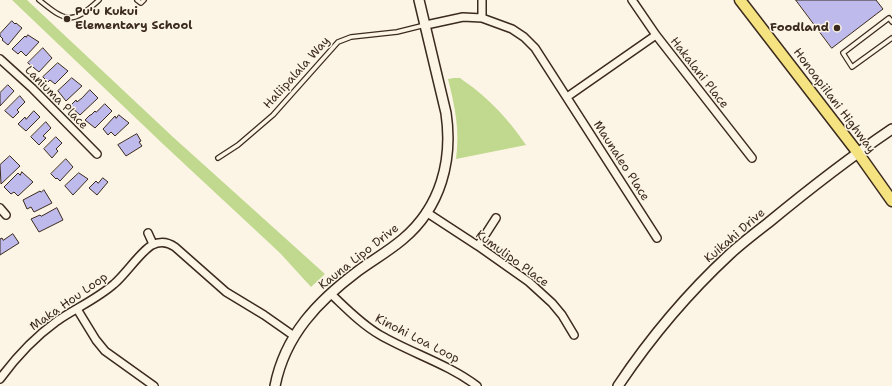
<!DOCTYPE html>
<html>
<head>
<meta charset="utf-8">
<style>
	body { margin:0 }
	canvas { display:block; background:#fcf5e5 }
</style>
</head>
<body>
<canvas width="892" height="386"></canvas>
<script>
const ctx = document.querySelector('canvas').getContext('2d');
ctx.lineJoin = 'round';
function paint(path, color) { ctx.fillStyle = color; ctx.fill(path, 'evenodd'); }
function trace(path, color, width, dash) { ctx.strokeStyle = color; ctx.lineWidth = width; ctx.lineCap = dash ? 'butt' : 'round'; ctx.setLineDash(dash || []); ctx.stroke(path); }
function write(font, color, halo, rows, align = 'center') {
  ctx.font = font + ' "Shantell Sans",sans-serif'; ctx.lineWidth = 3; ctx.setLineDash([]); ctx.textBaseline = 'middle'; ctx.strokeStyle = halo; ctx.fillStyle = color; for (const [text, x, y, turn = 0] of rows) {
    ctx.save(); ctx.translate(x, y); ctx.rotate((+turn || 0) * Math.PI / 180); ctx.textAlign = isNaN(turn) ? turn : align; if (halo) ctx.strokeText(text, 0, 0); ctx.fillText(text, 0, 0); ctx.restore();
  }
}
const green = new Path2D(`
	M12,0H27L173,137L325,274L311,287L280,253L164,145Z
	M454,78H460L464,81C489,98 509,120 526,145L456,159C460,130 455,107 448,79Z`);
const building = new Path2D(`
	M796,0H876L883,9L832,48Z
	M12,21L15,24L16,23L22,28L8,45L2,40L3,39L0,36V34Z
	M28,35L39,42L26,56L21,51L18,54L12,49L25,36L26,37Z
	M43,48L52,58L39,72L28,63Z
	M58,63L68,71L55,84L50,80L48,82L43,77Z
	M72,78L82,86L66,101L58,91Z
	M8,85L14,91L0,106V93Z
	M90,90L98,98L80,115L70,106L76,100L77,102L82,98Z
	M20,96L25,102L17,110L19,112L13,118L5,111Z
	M105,104L112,111L95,128L85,120L90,115H91L95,111L96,112Z
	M34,111L40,117L26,131L18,124L25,117L26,119Z
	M119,115L129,123L115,136L111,132L108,135L103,129L115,116L116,118Z
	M46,122L51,128L43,136L46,138L39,145L31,137Z
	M137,134L141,141L139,142L142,146L126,156L118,145Z
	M56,137L62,143L56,149L58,151L52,158L44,149Z
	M10,156L20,166L1,184L0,165Z
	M66,159L73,167L60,181L57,178L56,179L51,174Z
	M22,172L33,182L18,196L14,192L11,194L4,187L18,173L20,175Z
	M79,173L88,179L73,195L65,186Z
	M103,178L108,182L97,195L89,188L96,181L98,183Z
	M44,190L52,203L34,212L31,207L27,209L23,200L40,191L41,192Z
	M57,208L63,220L39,232L31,219L40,215L41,216Z
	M13,234L19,243L0,255V239L2,238L3,240Z`);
const lane = new Path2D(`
	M39,0C66,22 72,25 99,0
	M137,0L141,3L144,0
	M892,22L889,18L843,53L852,67L892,38
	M218,158L238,145L273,115L338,42L351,37L397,32L425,25`);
const street = new Path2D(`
	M632,0L656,35L752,158
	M482,18V0
	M426,25L463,17L482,18L512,29L524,37L535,48L657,238
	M0,59L32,88L97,154
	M567,97L656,35
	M0,208L6,215
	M426,212L478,246L529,282L552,303L562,315L574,335
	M148,233L153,244
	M478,246L496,218
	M331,294C346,308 361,324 380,335C411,353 448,364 477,386
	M77,309L96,340L105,351L154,386
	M0,379C16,357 35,337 57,321C76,308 97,299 114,284C125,275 141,251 152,245C160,241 168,242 175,247L226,292L264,315L294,336`);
const secondary = new Path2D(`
	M275,386C285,335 318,301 358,271C373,260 389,251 403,239C441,207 453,160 446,113L419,0
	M618,386C650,338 688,293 730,254C742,243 755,233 768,223C808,190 849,158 892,129`);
const primary = new Path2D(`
	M740,0L858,153L892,201`);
const markers = [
	[67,19,4,"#3b2a1e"],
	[837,28,4,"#3b2a1e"]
];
const poiNames = [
	["Pu'u Kukui",75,12],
	["Elementary School",75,26],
	["Foodland",829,28,"right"]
];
const streetNames = [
	["Haliipalala Way",297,73,-48],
	["Hakalani Place",699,73,52],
	["Laniuma Place",56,98,45],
	["Honoapiilani Highway",834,101,53],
	["Maunaleo Place",621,161,57],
	["Kuikahi Drive",735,236,-41],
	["Kauna Lipo Drive",359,257,-38],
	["Kumulipo Place",512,259,36],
	["Maka Hou Loop",69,302,-35],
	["Kinohi Loa Loop",417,339,27]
];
paint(green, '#c1d98f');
paint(building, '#bebaec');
trace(building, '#3b2a1e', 1);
trace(lane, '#3b2a1e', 6);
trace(street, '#3b2a1e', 10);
trace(secondary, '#3b2a1e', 12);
trace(primary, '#3b2a1e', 13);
trace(lane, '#fcf5e5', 3.5);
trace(street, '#fcf5e5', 7);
trace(secondary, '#fcf5e5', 9);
trace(primary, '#f5e382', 10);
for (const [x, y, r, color] of markers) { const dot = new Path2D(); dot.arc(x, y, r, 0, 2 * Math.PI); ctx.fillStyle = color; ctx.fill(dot); trace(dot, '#fcf5e5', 1.5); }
write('bold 12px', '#3b2a1e', '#fcf5e5', poiNames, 'left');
write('12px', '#3b2a1e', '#fcf5e5', streetNames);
</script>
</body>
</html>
